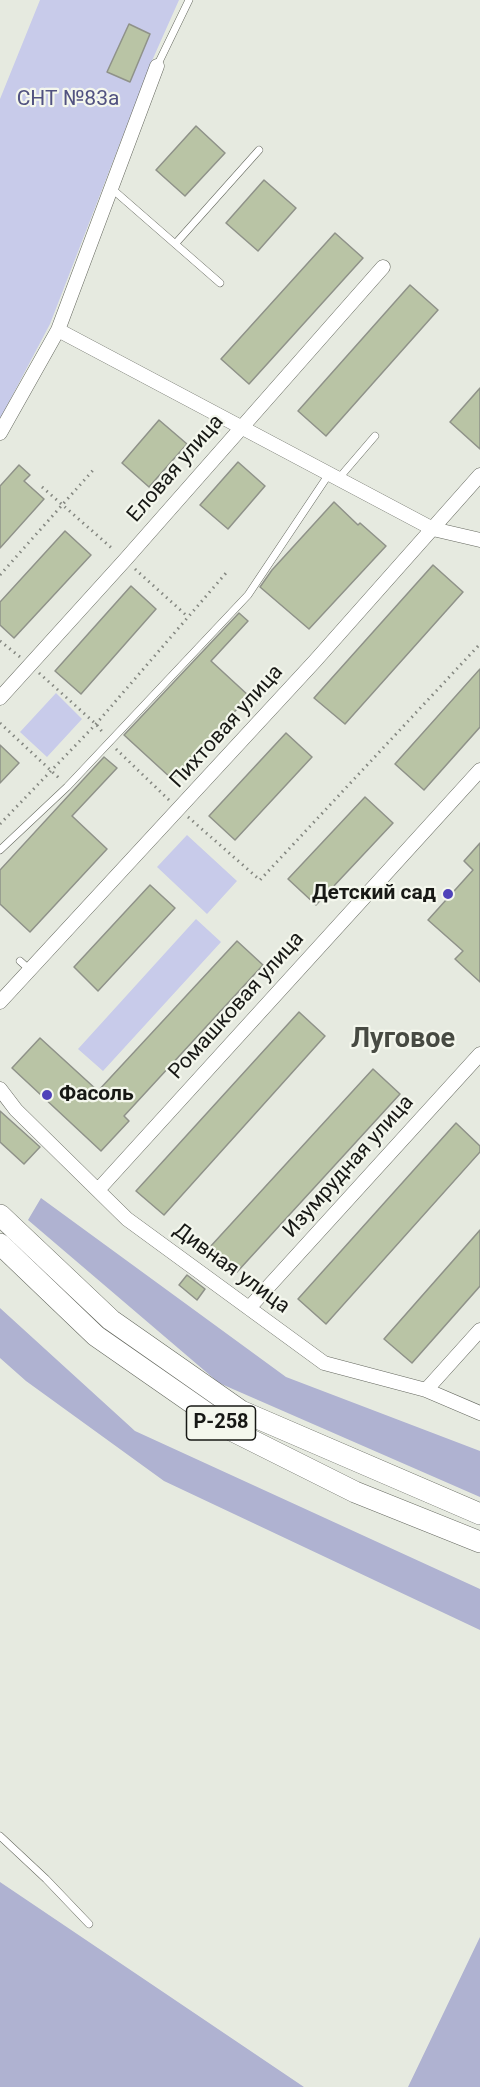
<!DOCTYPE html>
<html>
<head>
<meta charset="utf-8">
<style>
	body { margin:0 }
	canvas { display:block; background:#e6eae0 }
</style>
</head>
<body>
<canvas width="480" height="2087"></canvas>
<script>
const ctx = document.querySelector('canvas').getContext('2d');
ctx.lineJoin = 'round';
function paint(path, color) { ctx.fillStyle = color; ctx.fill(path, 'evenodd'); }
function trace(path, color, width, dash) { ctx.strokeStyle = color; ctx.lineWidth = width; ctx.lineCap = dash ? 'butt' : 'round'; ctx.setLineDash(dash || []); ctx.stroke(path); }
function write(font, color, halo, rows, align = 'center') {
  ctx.font = font + ' Roboto,sans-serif'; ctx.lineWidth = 4.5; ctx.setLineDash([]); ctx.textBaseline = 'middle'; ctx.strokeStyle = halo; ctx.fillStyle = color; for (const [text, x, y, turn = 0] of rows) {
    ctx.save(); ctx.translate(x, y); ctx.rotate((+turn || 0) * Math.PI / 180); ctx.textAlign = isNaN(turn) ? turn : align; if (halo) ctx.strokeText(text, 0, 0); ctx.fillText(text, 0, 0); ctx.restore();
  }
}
const green = new Path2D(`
	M40,0H179L151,63L50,324L0,419V99Z
	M56,693L82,719L47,757L20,732Z
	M187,835L237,881L207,914L157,867Z
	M196,919L221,942L103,1071L78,1049Z`);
const forest = new Path2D(`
	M41,1198L286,1377L480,1451V1497L219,1383L28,1220Z
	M0,1308L135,1431L480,1589V1630L164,1481L26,1381L0,1358Z
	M0,1882L304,2087H0Z
	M480,1937V2087H408Z`);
const building = new Path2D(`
	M129,24L150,34L130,82L107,72Z
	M196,126L225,153L185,196L156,170Z
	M264,180L296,208L258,251L226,223Z
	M335,233L363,258L249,384L221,359Z
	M410,285L438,310L326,436L298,411Z
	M480,388V449L450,422Z
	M159,420L187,444L149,487L122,463Z
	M238,462L265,486L228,529L200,505Z
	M19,465L30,475L24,481L44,499L0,548V486Z
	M334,502L358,525L360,523L386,546L309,629L260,587L272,570Z
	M65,531L91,555L14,638L0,625V602Z
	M433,565L463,592L345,724L314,698Z
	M131,586L156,609L81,694L55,671Z
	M239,613L248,621L211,661L249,696L172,779L124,735Z
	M480,669V727L424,790L395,764Z
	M286,733L312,757L235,840L209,816Z
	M0,745L19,763L0,783Z
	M104,757L117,768L72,816L107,849L30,932L0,904V870Z
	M365,797L393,823L316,905L288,879Z
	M480,843V982L455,959L463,951L428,920L473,870L464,861Z
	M150,885L175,908L98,991L74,967Z
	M237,941L263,965L124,1116L129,1121L101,1151L12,1068L40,1038L98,1091Z
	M299,1012L325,1036L164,1215L136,1191Z
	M373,1069L400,1094L237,1272L210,1247Z
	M0,1111L40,1147L24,1164L0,1142Z
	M456,1123L480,1146V1152L326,1324L298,1299Z
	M480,1230V1286L412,1363L384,1339Z
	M187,1275L205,1289L197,1300L179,1285Z`);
const path = new Path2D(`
	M42,487L114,550
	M135,569L187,616
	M0,575L95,468
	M0,641L20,657
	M39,673L96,724L104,734
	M0,723L60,779
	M116,749L169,800
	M188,817L260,880L480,644
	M0,824L96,724L226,573`);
const lane = new Path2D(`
	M157,66L189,0
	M111,188L220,283
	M176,243L259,150
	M339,478L375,436
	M0,850L67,787L248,595L329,474
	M20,961L30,970
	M0,1836L46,1879L89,1924`);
const street = new Path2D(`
	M157,66L58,330L433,529L480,540
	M0,433L58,330
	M0,698L125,560L383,267
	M0,1002L315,661L480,475
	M0,1089L16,1110L127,1219L324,1363L426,1390L480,1413
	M98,1190L480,770
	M249,1308L480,1054
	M426,1390L480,1330`);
const primary = new Path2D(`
	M0,1215L111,1320L241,1411L480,1514
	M0,1244L96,1336L231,1430L355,1492L480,1542`);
const markers = [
	[448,894,6,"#4f42b9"],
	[47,1095,6,"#4f42b9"]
];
const shields = [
	[221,1423,69]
];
const shieldNames = [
	["Р-258",221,1423]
];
const parkNames = [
	["СНТ №83а",68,100]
];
const streetNames = [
	["Еловая улица",176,469,-49],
	["Пихтовая улица",227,727,-48],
	["Ромашковая улица",237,1006,-48],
	["Изумрудная улица",349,1167,-48],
	["Дивная улица",231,1269,36]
];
const poiNames = [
	["Детский сад",436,894],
	["Фасоль",59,1095,"left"]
];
const districtNames = [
	["Луговое",403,1040]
];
paint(green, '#c8cbea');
paint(forest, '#afb2d1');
paint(building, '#b9c4a5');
trace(building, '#8f9289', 1.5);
trace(lane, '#65685f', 8);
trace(street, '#65685f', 15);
trace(primary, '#65685f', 22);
trace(path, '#848780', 3, [1.5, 4.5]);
trace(lane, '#fff', 7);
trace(street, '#fff', 14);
trace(primary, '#fff', 21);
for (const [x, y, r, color] of markers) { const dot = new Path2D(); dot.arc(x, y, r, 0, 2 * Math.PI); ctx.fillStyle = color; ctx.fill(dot); trace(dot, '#f4f7ed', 2); }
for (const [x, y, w] of shields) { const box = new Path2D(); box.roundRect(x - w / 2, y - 17, w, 34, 4.5); ctx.fillStyle = '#f4f7ed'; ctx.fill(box); trace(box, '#171815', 1.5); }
write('bold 20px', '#171815', null, shieldNames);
write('21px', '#515280', '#f4f7ed', parkNames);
write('21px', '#171815', '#f4f7ed', streetNames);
write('bold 21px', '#171815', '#f4f7ed', poiNames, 'right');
write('bold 27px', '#474a42', '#f4f7ed', districtNames);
</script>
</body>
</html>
